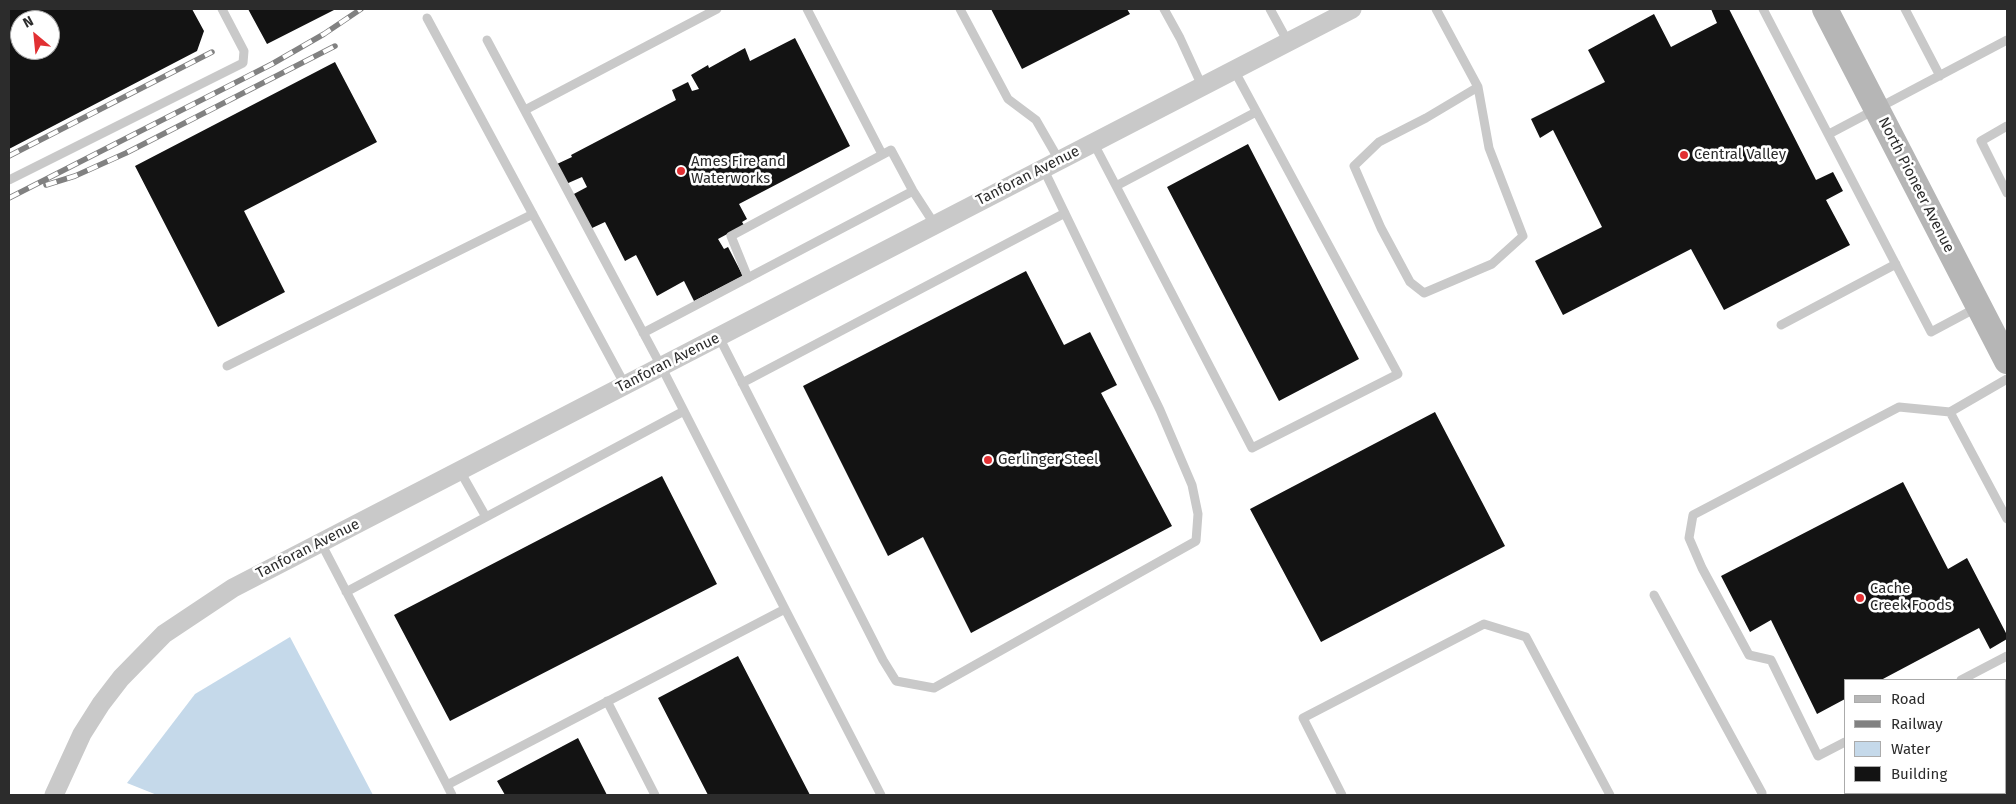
<!DOCTYPE html>
<html>
<head>
<meta charset="utf-8">
<style>
	body { margin:0 }
	#map { position:relative; width:2016px; height:804px; overflow:hidden; background:#fff; font-family:"Fira Sans",sans-serif }
	canvas { display:block }
	.frame { position:absolute; inset:0; border:10px solid #2c2c2c; pointer-events:none }
	.legend { position:absolute; left:1844px; top:679px; width:162px; height:115px; box-sizing:border-box; background:#fff; border:1px solid #ababab; margin:0; padding:6px 9px; list-style:none; font-size:15px; color:#2c2c2c }
	.legend li { display:flex; align-items:center; gap:10px; height:25px }
	.legend b { width:25px; border:1px solid #ababab }
	.north { position:absolute; left:10px; top:10px; width:50px; height:50px; box-sizing:border-box; background:#fff; border:1px solid #ababab; border-radius:50%; rotate:332deg; font-size:14px; font-weight:700; line-height:20px; text-align:center; color:#2c2c2c }
	.north::after { content:''; display:block; margin:auto; width:18px; height:22px; background:#e13033; clip-path:polygon(50% 0,100% 100%,50% 72%,0 100%) }
</style>
</head>
<body>
<div id="map">
<canvas width="2016" height="804"></canvas>
<div class="frame"></div>
<ul class="legend">
<li><b style="height:6px;background:#b6b6b6"></b>Road</li>
<li><b style="height:6px;background:#818181"></b>Railway</li>
<li><b style="height:14px;background:#c5d9ea"></b>Water</li>
<li><b style="height:14px;background:#131313"></b>Building</li>
</ul>
<div class="north">N</div>
</div>
<script>
const ctx = document.querySelector('canvas').getContext('2d');
ctx.lineJoin = 'round';
function paint(path, color) { ctx.fillStyle = color; ctx.fill(path, 'evenodd'); }
function trace(path, color, width, dash) { ctx.strokeStyle = color; ctx.lineWidth = width; ctx.lineCap = dash ? 'butt' : 'round'; ctx.setLineDash(dash || []); ctx.stroke(path); }
function write(font, color, halo, rows, align = 'center') {
  ctx.font = font + ' "Fira Sans",sans-serif'; ctx.lineWidth = 5; ctx.setLineDash([]); ctx.textBaseline = 'middle'; ctx.strokeStyle = halo; ctx.fillStyle = color; for (const [text, x, y, turn = 0] of rows) {
    ctx.save(); ctx.translate(x, y); ctx.rotate((+turn || 0) * Math.PI / 180); ctx.textAlign = isNaN(turn) ? turn : align; if (halo) ctx.strokeText(text, 0, 0); ctx.fillText(text, 0, 0); ctx.restore();
  }
}
const water = new Path2D(`
	M290,637L373,795H157L127,783L195,694Z`);
const building = new Path2D(`
	M9,9H192L204,31L197,51L9,149ZM20,20H50V50H20Z
	M248,9H333L334,10L267,44Z
	M991,9H1127L1130,14L1022,69Z
	M1711,9H1729L1816,180L1833,172L1843,191L1826,200L1850,245L1724,310L1691,249L1563,315L1535,261L1602,227L1553,130L1540,138L1531,119L1605,82L1588,50L1654,14L1671,47L1717,23Z
	M795,38L850,146L739,204L747,219L742,222L744,225L718,239L724,249L728,247L743,276L694,301L684,281L657,296L636,255L625,261L605,222L590,229L572,195L587,187L582,177L566,184L557,164L572,157L571,155L676,100L672,90L688,82L692,91L699,89L691,75L708,65L709,68L745,48L750,61Z
	M335,62L377,142L244,211L285,292L218,327L135,166Z
	M1248,144L1359,359L1279,401L1167,187Z
	M1026,271L1064,345L1090,332L1117,385L1101,393L1172,526L971,633L923,537L888,556L803,386Z
	M1435,412L1505,546L1321,642L1250,509Z
	M662,476L717,584L450,721L394,615Z
	M1903,482L1948,569L1967,558L2007,635V639L1990,649L1979,628L1881,680H1845V699L1817,714L1771,620L1750,632L1721,576Z
	M738,656L810,795H708L658,698Z
	M578,738L607,795H505L497,781Z`);
const lane = new Path2D(`
	M807,9L882,154
	M960,9L1008,99L1036,120L1059,160
	M1164,9L1180,38L1202,86
	M1270,9L1288,42
	M1436,9L1478,87L1489,148L1523,236L1492,264L1424,293L1410,282L1381,228L1354,166L1379,142L1426,118L1478,87
	M1763,9L1931,332L1976,308
	M1905,9L1940,76
	M427,18L625,385
	M1234,70L1398,374L1252,448L1116,186L1256,112
	M525,110L717,9
	M2007,126L1981,141L2007,193
	M1829,134L2007,40
	M1093,142L1116,186
	M9,180L243,63L244,51L222,9
	M748,278L731,236L891,150L913,191L935,225
	M1781,325L1896,264
	M643,333L913,191
	M719,337L883,660L896,681L934,688L1196,541L1198,514L1192,485L1160,410L1043,168
	M227,366L533,214
	M742,383L1065,213
	M1950,412L2007,519
	M460,471L486,517
	M321,543L447,785L785,609L661,366L487,40
	M346,592L684,411
	M1654,595L1762,793V795
	M785,609L881,795
	M1961,680L2007,656
	M607,701L655,795
	M1845,742L1818,756L1771,660L1749,655L1702,568L1689,538L1693,515L1899,407L1950,412L2007,379
	M447,785L452,795
	M1969,793L1971,795
	M1342,795L1303,718L1484,624L1526,637L1610,795`);
const street = new Path2D(`
	M54,795L82,734L101,704L121,678L164,634L233,588L1352,9`);
const secondary = new Path2D(`
	M1825,9L2007,361
	M2005,754L2007,753
	M1922,795L1927,793`);
const rail = new Path2D(`
	M9,156L212,52
	M46,185L75,176L126,153L335,46
	M9,198L272,64L324,34L361,9`);
const markers = [
	[1684,155,5,"#e13033"],
	[681,171,5,"#e13033"],
	[988,460,5,"#e13033"],
	[1860,598,5,"#e13033"]
];
const poiNames = [
	["Central Valley",1694,155],
	["Ames Fire and",691,162],
	["Waterworks",691,179],
	["Gerlinger Steel",998,460],
	["Cache",1870,589],
	["Creek Foods",1870,606]
];
const streetNames = [
	["Tanforan Avenue",1028,176,-27],
	["North Pioneer Avenue",1916,185,63],
	["Tanforan Avenue",668,363,-27],
	["Tanforan Avenue",308,549,-27]
];
paint(water, '#c5d9ea');
paint(building, '#131313');
trace(lane, '#c9c9c9', 9);
trace(street, '#c9c9c9', 19);
trace(secondary, '#b6b6b6', 26);
trace(rail, '#818181', 5.5);
trace(rail, '#fff', 4, [11]);
for (const [x, y, r, color] of markers) { const dot = new Path2D(); dot.arc(x, y, r, 0, 2 * Math.PI); ctx.fillStyle = color; ctx.fill(dot); trace(dot, '#fff', 2); }
write('15px', '#2c2c2c', '#fff', poiNames, 'left');
write('15px', '#2c2c2c', '#fff', streetNames);
</script>
</body>
</html>
